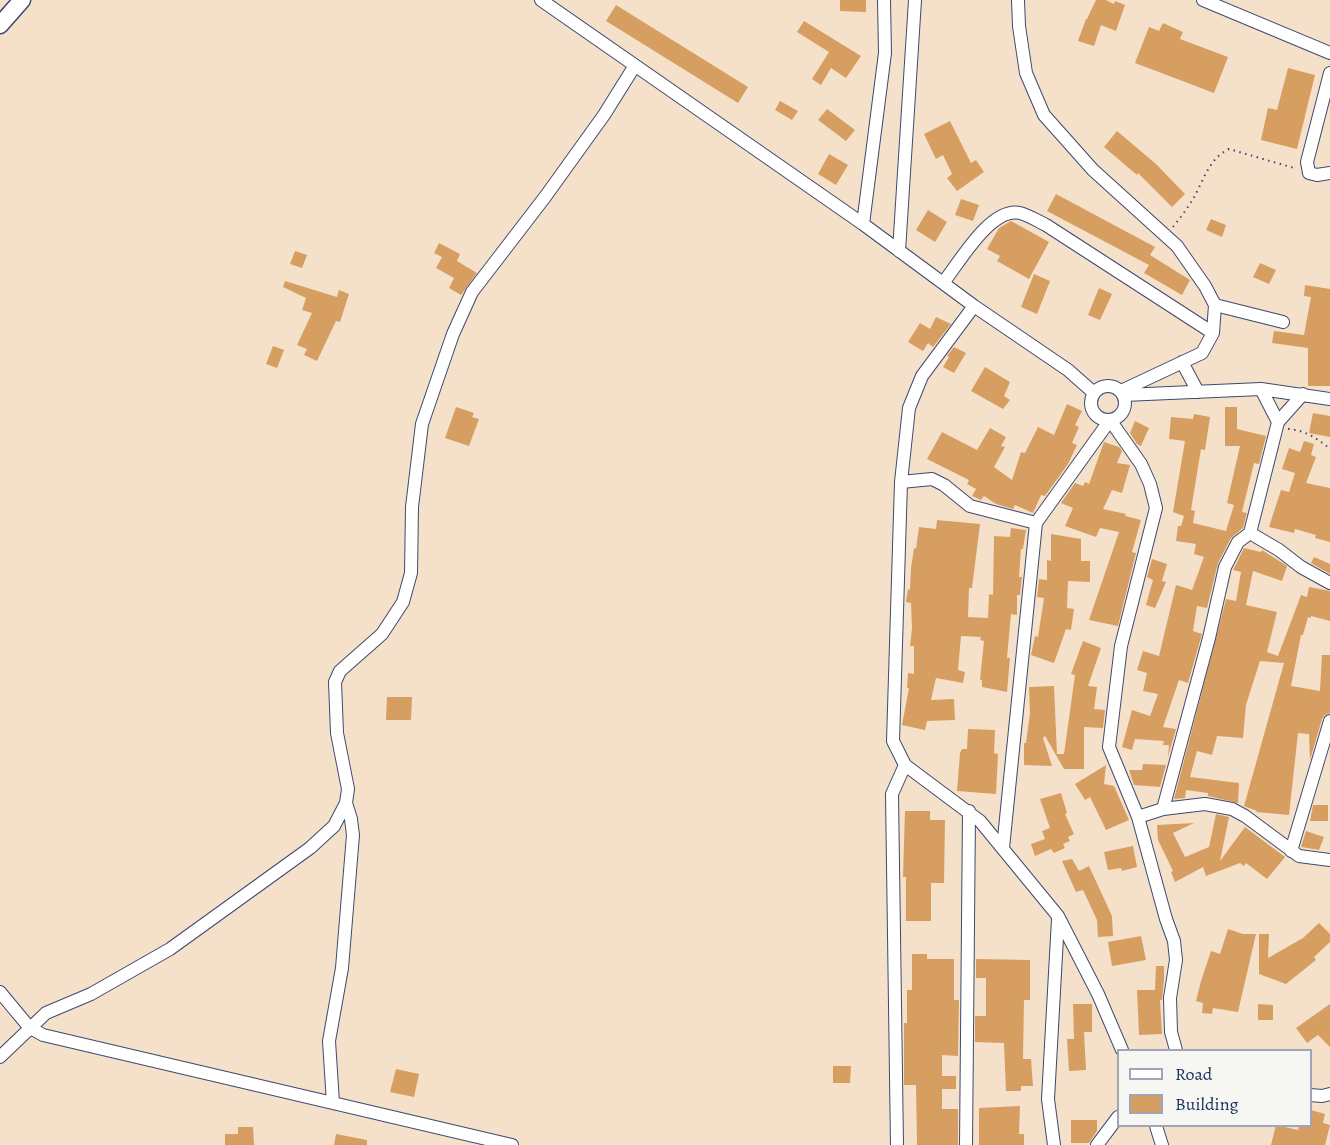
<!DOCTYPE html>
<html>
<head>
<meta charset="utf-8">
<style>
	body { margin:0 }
	#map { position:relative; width:1330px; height:1145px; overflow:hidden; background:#f5e1ca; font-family:Alegreya,serif }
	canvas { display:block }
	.legend { position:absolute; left:1117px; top:1049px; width:195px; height:78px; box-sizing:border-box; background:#f6f6f2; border:2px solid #9ea6b7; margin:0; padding:8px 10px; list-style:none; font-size:18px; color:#1b2f5e }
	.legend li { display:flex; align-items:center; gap:12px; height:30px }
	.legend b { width:30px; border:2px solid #9ea6b7 }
</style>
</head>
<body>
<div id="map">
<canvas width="1330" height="1145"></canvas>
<ul class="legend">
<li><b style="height:8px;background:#fff"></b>Road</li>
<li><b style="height:16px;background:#d79e62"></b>Building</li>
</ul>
</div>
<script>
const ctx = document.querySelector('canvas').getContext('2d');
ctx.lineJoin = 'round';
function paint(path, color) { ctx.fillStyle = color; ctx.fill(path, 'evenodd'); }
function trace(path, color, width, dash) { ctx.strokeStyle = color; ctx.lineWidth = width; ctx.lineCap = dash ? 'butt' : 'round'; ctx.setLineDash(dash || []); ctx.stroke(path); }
const building = new Path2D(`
	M840,0H866V12L840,11Z
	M1096,0H1106L1114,4L1115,1L1125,5L1116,31L1101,25L1094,46L1078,41L1086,19H1087Z
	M616,5L748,87L738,103L606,21Z
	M804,21L861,56L846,78L831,68L821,85L812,79L829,52L797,32Z
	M1163,23L1183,32L1180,39L1228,57L1214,93L1135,63L1149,27L1159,31Z
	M1288,68L1315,75L1297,149L1261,140L1268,108L1277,110Z
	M780,101L798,111L792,120L775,110Z
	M827,109L855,130L846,141L818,120Z
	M950,121L971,163L976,160L984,172L957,191L947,178L952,174L943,155L936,159L924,134Z
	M1117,131L1156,164L1185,194L1172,207L1138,173L1137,175L1104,147Z
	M829,154L848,165L836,185L818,174Z
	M1056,194L1155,247L1150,255L1190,280L1182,295L1144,273L1149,265L1047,211Z
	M961,199L979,205L973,221L955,215Z
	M928,210L947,222L935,242L916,230Z
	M1211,219L1226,225L1222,237L1206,230Z
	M1011,221L1049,242L1029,279L997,261L1000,256L987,249L999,228Z
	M439,243L460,254L457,261L477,273L461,295L449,288L454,278L436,268L442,257L434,253Z
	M295,251L307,255L302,268L290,264Z
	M1260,263L1276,270L1269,284L1253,277Z
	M1034,274L1050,281L1037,314L1021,307Z
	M285,281L337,297L339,290L349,294L340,322L336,321L317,361L304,355L307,349L297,345L312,313L302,310L306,298L283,287Z
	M1305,285L1330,289V386H1308V348L1272,343L1274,331L1304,335L1311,297L1304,296Z
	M1099,288L1112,294L1100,320L1088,315Z
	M936,317L951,324L933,347L928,343L923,351L908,342L920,323L930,329Z
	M273,346L284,350L277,368L266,364Z
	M954,347L966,353L954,373L943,367L949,357L947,356Z
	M985,367L1010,382L1004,396L1010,400L1003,409L971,391Z
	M1067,404L1082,411L1075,425L1079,427L1072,443L1077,445L1068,464L1045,496L1041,495L1033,513L1015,505L1013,509L996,504L984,496L981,500L972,496L976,489L967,484L969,480L927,459L942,432L977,450L990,428L1006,437L1001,446L1005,447L994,467L1012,480L1021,452L1025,453L1038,427L1054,435Z
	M456,407L474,413L472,417L479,419L469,446L445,438Z
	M1225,407H1237V429L1266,436L1259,464L1254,463L1242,512L1247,513L1243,528L1231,538L1218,563L1207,608L1197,606L1193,631L1202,634L1188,683L1179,680L1163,727L1176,729L1168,757L1169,745H1163L1164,741L1135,739L1132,750L1122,747L1132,710L1150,716L1158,694L1143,691L1147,673L1137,670L1143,651L1159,656L1176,585L1192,590L1204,557L1194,554L1196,544L1176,541L1178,526H1181L1184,516L1173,512L1185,441L1169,439L1171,417L1193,419L1194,414L1210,417L1205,450L1201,449L1191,510L1195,511L1193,523L1226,531L1234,505L1227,503L1240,446H1225Z
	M1313,413L1330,416V437L1309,433Z
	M1135,421L1149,428L1141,446L1137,444L1130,433Z
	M1304,441L1314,444L1311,455L1316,457L1306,483L1330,488V542L1315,538L1316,535L1295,529L1294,533L1269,527L1281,490L1289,492L1295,473L1282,469L1289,448L1300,452Z
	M1104,442L1119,447L1122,451L1117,463L1130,465L1122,493L1112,490L1103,509L1126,514L1125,516L1141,520L1132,552L1136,553L1118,626L1089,620L1119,532L1100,528L1096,537L1065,526L1073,508L1061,503L1075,483L1083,486L1085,482L1089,484Z
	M937,520L980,524L972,588H969L968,617L988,618L989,594L993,595L994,536L1010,537L1011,528L1026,530L1023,549H1021L1019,577H1022L1020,595H1017V615L1011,614L1007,658H1010L1007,692L982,687V680H980L984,641L980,640L981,637L961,636L958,670L965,672L963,683L936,678L931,700L954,699L955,720L927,721L925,730L902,725L909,688H907L908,673L914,674V646H910L912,628L911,603L906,602L908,589L910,590L911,568L914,548L916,549L919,527L936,529Z
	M1051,534L1081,539V561H1090V582L1068,581L1067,608L1074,609L1071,630L1066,629L1054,663L1031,655L1035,636L1038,637L1044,598L1037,597L1039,579L1047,580V560L1051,561Z
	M1244,548L1261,552L1262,550L1287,566L1282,581L1253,571L1246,605L1277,612L1267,652L1278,656L1301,595L1307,597L1309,587L1330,591V621L1311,616V618L1308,617L1303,635H1301L1291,686L1320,691L1322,655H1330V713L1325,715L1322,719L1310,760L1309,734L1298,733L1289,815L1256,812L1257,811L1244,806L1284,663L1260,661L1246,705L1243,738L1217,736L1212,755L1197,751L1190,777L1239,783L1238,803L1208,796V793L1186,790L1185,798L1174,799L1226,599L1236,601L1241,572L1233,570Z
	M1314,557L1330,564V574L1311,563Z
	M1152,559L1167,564L1162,581L1166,582L1155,608L1146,605L1153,580L1147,577Z
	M1083,641L1101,648L1088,686L1097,687L1094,709L1105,710L1103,728L1084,727V769H1064L1045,736L1043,738L1052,766L1024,765V743H1026L1030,713L1029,687L1054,686L1057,754H1064L1075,675L1071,674Z
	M387,697H412L411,720H386Z
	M968,729L995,730L994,753L998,754L996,794L957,791L960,753L962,749H967Z
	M1143,764L1166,765L1160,787L1134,785L1129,770H1142Z
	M1106,765L1104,784L1114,786L1129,820L1106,830L1090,797L1085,800L1075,784Z
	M1061,793L1067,813L1065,814L1074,834L1068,837L1070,841L1063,844L1065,848L1054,853L1051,849L1035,856L1031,844L1045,839L1042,831L1050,828L1040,799Z
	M1313,805H1328V821H1310Z
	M905,811H930V820H945L944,883H931V921H906V877H903Z
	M1216,814L1229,817L1220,861L1245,827L1285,857L1267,879L1246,863L1244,866L1240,863L1206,876L1203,867L1175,882L1171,872L1173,871L1158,840L1157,825L1194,823L1173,833L1185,857L1209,847Z
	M1306,831L1324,837L1319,850L1301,847Z
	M1133,846L1137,867L1122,871L1121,868L1108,870L1104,852Z
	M1072,859L1079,871L1089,866L1112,916L1113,936L1098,937L1097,920L1083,890L1076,892L1062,861Z
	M1319,923L1330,934V942L1314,957L1316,960L1286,984L1259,974V934H1269L1268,958L1303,938Z
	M1228,929L1243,934H1256L1238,1012L1213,1008L1212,1014L1202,1013L1203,1003L1196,1001L1201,981L1211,951L1220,954Z
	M1141,936L1146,960L1112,966L1108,942Z
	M912,954H927V959H954V1000H959L958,1056L942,1055V1076H956V1089H942V1109H958V1145H917L916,1085H904V1023H907V990H912Z
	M976,959L1030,960V1000H1024L1023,1059H1031L1033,1086H1021V1091H1006L1004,1043L975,1042V1016H986V978H976Z
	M1156,966H1164V980L1162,1000H1160L1162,1034L1139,1035L1137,990H1155Z
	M1073,1004H1092V1032H1084L1086,1070L1069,1071L1067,1039H1074Z
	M1258,1004L1273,1005V1020H1258Z
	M1330,1004V1047L1318,1035L1307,1043L1296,1028Z
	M833,1066H851L850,1083H833Z
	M396,1069L419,1074L414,1097L390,1092Z
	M1020,1106L1019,1134H1024V1145H979V1108Z
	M1311,1110L1325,1114L1323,1123L1330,1125L1325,1145H1271L1276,1125L1298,1130L1299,1125H1311Z
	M1071,1120H1097V1131L1089,1143H1071Z
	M238,1127H253L254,1145H225V1134H238Z
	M336,1134L367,1140V1145H334Z`);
const path = new Path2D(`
	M1173,227C1180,218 1187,209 1193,199C1203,182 1209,158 1229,149L1294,168
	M1288,429C1305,430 1318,439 1330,449`);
const minor = new Path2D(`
	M541,0L863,224L974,306L1068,370L1094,393
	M1018,0L1019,26L1026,73L1044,115L1093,170L1177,246L1205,286L1215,305L1213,333L1202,353L1121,391
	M1203,0L1330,53
	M1330,73L1307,162L1309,173L1317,175L1330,173
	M863,224L885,53L884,0
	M899,251L915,0
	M943,283C959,263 991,206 1020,213C1028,215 1038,221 1046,225L1213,333
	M1215,305L1283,322
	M974,306L922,376L909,408L901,482L893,741L905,765L980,821L1058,916L1098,994L1122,1050
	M1182,362L1198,392
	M1091 403a17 17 0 1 1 34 0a17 17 0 1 1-34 0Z
	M1124,395L1261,389L1330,399
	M1278,422L1303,394
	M901,482L932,479L944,485L970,506L1036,523
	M1250,533L1278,422L1261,389
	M1163,809L1209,638L1225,567L1238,542L1250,533L1279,550L1301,567L1330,583
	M1003,848L1036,523L1110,420L1141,464L1150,484L1156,508L1121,646L1109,747L1138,817
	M1291,851L1330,721
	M0,992L29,1027L43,1035L512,1145
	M1176,1050L1171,1032L1170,998L1176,960L1174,941L1166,919L1138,817L1163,809L1205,804L1232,809L1245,816L1299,856L1330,860
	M0,1057L46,1013L91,994L170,949L310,848L334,826L346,803L348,789L337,733L335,682L340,671L382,634L403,602L411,573L412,507L422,424L453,334L472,292L545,197L604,115L634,67
	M1310,1095L1322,1096L1330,1094
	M333,1103L329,1041L342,968L353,835L351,819L346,803
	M1156,1126L1162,1145
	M897,1145L892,794L905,765
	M966,1145L969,811
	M1054,1145L1048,1099L1058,919
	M1097,1145L1118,1117`);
const major = new Path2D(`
	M0,25L22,0`);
paint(building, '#d79e62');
trace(minor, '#3c4a6e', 14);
trace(major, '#3c4a6e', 19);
trace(path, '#3c4a6e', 2, [1.5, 4.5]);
trace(minor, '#fff', 12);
trace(major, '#fff', 16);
</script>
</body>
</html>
